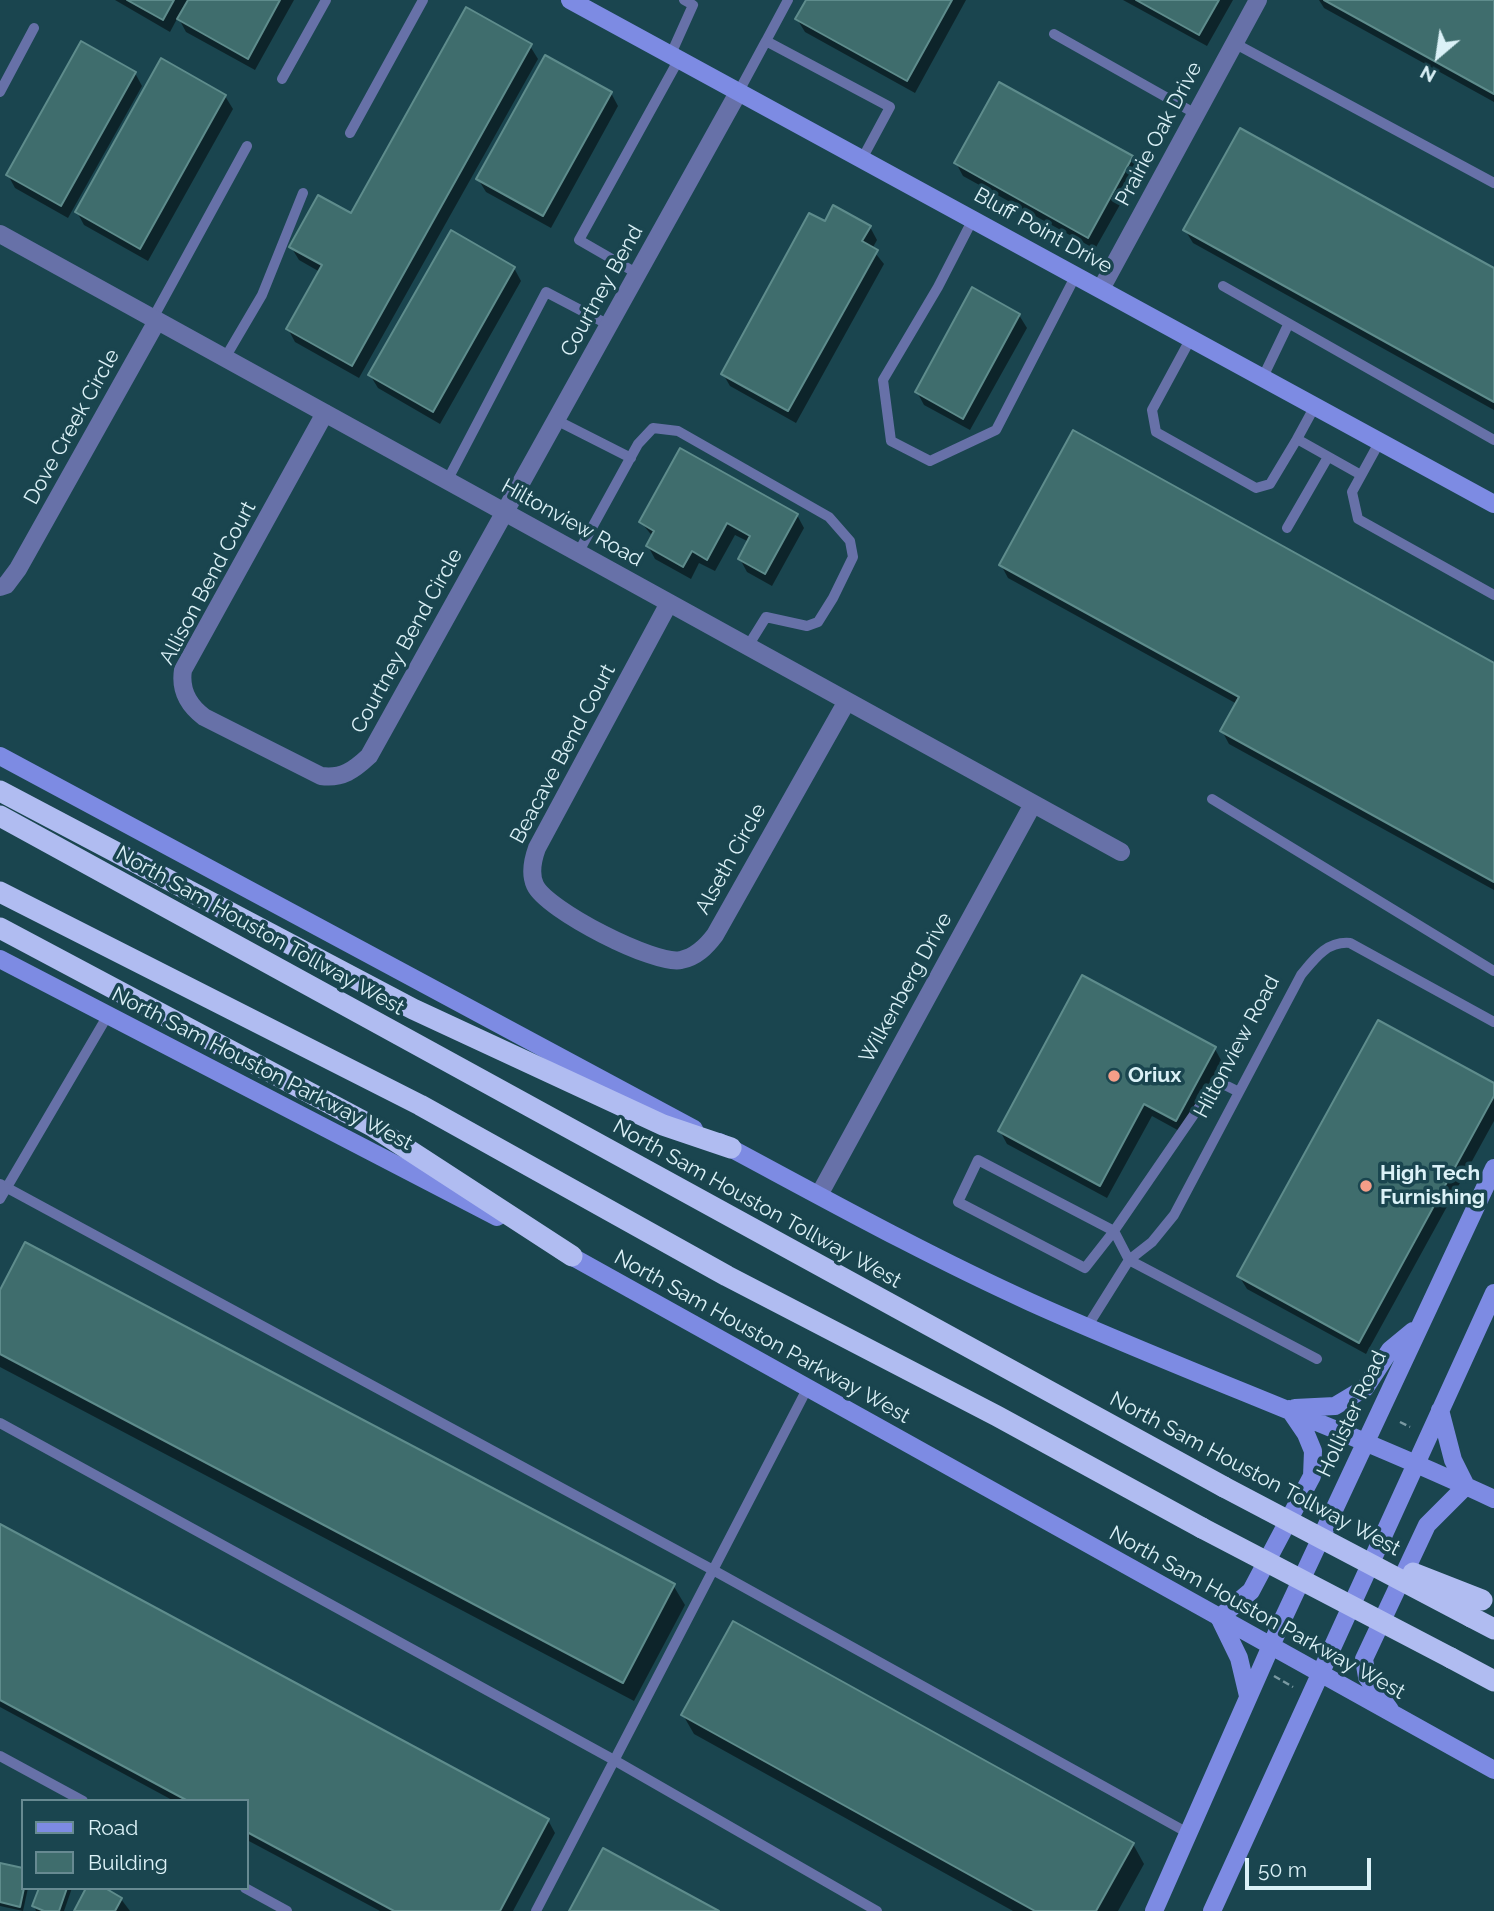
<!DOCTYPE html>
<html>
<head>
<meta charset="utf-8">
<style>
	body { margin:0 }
	#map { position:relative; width:1494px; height:1911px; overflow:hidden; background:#1a454f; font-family:Raleway,sans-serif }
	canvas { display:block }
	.legend { position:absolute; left:21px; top:1799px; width:228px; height:91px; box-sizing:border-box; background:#1a454f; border:2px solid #678a92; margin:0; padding:9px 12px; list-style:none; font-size:21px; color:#dbf1f7 }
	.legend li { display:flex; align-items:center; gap:14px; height:35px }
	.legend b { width:35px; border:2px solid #678a92 }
	.north { position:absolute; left:1403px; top:21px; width:70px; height:70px; -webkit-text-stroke:5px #1a454f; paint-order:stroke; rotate:209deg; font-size:19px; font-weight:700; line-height:28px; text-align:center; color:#dbf1f7 }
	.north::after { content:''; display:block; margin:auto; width:24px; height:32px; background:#dbf1f7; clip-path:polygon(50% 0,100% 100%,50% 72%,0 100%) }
	.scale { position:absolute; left:1245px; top:1858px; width:126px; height:32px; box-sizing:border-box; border:4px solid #dbf1f7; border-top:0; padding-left:9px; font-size:21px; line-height:24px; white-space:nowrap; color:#dbf1f7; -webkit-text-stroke:5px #1a454f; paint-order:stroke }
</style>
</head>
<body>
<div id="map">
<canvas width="1494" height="1911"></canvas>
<ul class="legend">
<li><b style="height:9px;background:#7d8be3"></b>Road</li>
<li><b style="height:19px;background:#3f6d6d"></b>Building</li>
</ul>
<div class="north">N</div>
<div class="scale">50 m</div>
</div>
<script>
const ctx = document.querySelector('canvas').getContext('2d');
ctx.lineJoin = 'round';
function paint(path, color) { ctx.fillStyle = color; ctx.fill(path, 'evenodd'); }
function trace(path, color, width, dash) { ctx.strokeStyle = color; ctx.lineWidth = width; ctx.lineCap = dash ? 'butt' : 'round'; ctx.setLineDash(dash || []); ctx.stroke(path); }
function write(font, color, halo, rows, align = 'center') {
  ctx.font = font + ' Raleway,sans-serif'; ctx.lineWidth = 7; ctx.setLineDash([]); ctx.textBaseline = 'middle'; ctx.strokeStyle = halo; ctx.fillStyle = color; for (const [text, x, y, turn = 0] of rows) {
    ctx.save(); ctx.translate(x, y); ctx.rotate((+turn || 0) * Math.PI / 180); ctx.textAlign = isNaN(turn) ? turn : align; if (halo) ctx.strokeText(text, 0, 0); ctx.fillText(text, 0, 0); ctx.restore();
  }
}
const shadow = new Path2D(`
	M294,0L255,70L186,32L178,17L170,32L115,0Z
	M808,0H966L915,93L805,32L797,19Z
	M1123,0H1233L1207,46Z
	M1319,0H1494V102L1324,8Z
	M530,46L538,59L359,378L295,342L288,329L320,272L299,260L291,247L352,215Z
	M135,73L142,86L68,218L15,188L8,175Z
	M611,93L618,106L551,228L486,192L478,179Z
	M225,96L233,109L148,261L84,225L77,212Z
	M1132,158L1139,171L1095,249L963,176L956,163Z
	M825,223L870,227L877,240L872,249L884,264L796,423L730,386L723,374Z
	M1185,230L1494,270V410L1193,243Z
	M514,268L521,281L440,424L378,388L370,375Z
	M1019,315L1027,328L970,430L924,405L917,392Z
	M797,515L804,528L772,586L747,572L740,559L749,542L735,535L715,571L699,563L691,579L655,559L648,546L653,537L641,522Z
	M1001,565L1494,665V890L1229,744L1222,731L1237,704L1008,578Z
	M1215,1049L1222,1062L1183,1133L1152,1116L1107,1198L1007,1144L1000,1131Z
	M1494,1085V1121L1366,1354L1247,1289L1239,1276Z
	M0,1294L673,1585L685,1605L634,1701L0,1367Z
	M0,1526L548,1820L555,1833L513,1911H380L247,1840V1801H174L0,1707Z
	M683,1715L1133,1844L1144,1864L1118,1911H1013L694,1734Z
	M0,1865L23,1888H28L23,1911L0,1906Z
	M40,1888H72L64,1911H36L34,1906Z
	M121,1899L130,1911H76Z`);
const building = new Path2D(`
	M127,0H174L163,20Z
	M188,0H280L248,59L177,19Z
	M806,0H952L907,81L795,19Z
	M1136,0H1219L1199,35Z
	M1324,0H1494V94Z
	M466,7L532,44L352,366L286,329L322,265L289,247L318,195L351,213Z
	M81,41L136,72L61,206L6,175Z
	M545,55L612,92L543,216L476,179Z
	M161,58L226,95L140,249L75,212Z
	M999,82L1133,156L1088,238L954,163Z
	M1240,128L1494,268V402L1183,230Z
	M833,205L871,226L862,241L878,250L788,411L721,374L809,213L825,221Z
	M451,230L515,267L433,412L368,375Z
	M972,287L1020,314L963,419L915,392Z
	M1073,430L1494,663V882L1220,731L1239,697L999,565Z
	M680,448L798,514L765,574L738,559L750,536L727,523L707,560L692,551L683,567L646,546L654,531L639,522Z
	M1082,975L1216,1047L1176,1121L1144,1104L1100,1186L998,1131Z
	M1378,1020L1494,1083V1096L1359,1343L1237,1276Z
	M25,1242L675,1584L623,1683L0,1354V1290Z
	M0,1524L549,1819L500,1911H394L247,1832V1801H188L0,1700Z
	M733,1621L1134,1843L1096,1911H1035L681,1715Z
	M603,1848L719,1911H569Z
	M0,1863L23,1868L24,1888L20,1907L0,1902Z
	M39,1888H67L59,1911H44L32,1906Z
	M86,1888H105L122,1898L115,1911H74Z`);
const path = new Path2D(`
	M1400,1422L1410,1427
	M1274,1676L1293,1687`);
const lane = new Path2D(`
	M1054,34L1196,114
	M766,41L788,0
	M1234,43L1494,183
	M671,54L693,5L684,0
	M282,79L326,0
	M739,91L766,41L890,107L862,159
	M0,92L34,28
	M350,133L423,0
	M973,219L938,287L883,380L891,441L930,461L996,430L1076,275
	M638,274L579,240L679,59
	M1223,286L1494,440
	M153,318L247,146
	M1191,338L1152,410L1156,432L1256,488L1270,484L1297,439L1361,475
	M225,358L262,295L303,193
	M1263,377L1288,325
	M556,420L631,458
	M1297,439L1315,406
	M1380,441L1352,492L1358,519L1494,595
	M447,481L546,292L609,325
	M1287,528L1328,457
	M578,553L638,444L653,428L678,431L829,517L850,541L853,557L833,598L818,622L807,626L766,617L748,646
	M1212,799L1494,971
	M1239,1092L1217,1081L1114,1231L1129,1260L1317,1359
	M978,1160L1114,1231L1085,1268L958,1202Z
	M0,1184L713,1570L1188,1833
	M0,1199L108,1015
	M1087,1327L1129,1260L1152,1242L1174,1215L1301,975C1315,958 1327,941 1350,943L1494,1022
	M0,1423L614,1760L877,1911
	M0,1756L83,1801
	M245,1888L287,1911
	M536,1911L807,1389`);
const street = new Path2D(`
	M0,234L1121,852
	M1101,289L1258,0
	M325,413L183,670C180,689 188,705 204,717L321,776C342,779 354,770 369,756L739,91
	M0,587L6,585L18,569L157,321
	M669,603L537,848C533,859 530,874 535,885C546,910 656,966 681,960C696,957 706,947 715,935L847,701
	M819,1195L1033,804`);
const secondary = new Path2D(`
	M570,0L1494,504
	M0,756L694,1129
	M0,959L497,1217
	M719,1142C822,1197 924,1254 1030,1302C1183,1371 1342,1428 1494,1499
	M562,1251L1494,1770
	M1295,1408L1335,1406L1365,1388L1390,1350L1413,1331
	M1440,1410L1453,1460L1466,1486
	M1219,1618L1251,1591L1312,1476L1313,1451L1306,1434L1289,1409
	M1221,1621L1239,1658L1248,1696
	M1390,1710L1367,1677L1364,1659L1427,1525L1466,1486
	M1154,1911L1282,1621L1494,1168
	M1212,1911L1494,1293`);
const highway = new Path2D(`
	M0,791L413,1009L663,1125L731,1148
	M0,816L1224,1487
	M0,892L420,1105L727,1276L997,1416L1202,1528
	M0,928L372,1126L572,1256
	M1471,1617L1494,1629
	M1451,1658L1494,1681`);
const highwayBridge = new Path2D(`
	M1224,1487L1471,1617
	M1202,1528L1451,1658
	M1413,1573L1482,1600`);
const markers = [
	[1114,1076,7,"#f49e88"],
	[1366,1186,7,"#f49e88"]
];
const streetNames = [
	["Prairie Oak Drive",1159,134,-62],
	["Bluff Point Drive",1043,231,29],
	["Courtney Bend",602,291,-61],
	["Dove Creek Circle",72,427,-61],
	["Hiltonview Road",572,523,29],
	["Allison Bend Court",208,583,-62],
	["Courtney Bend Circle",407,641,-61],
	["Beacave Bend Court",563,754,-62],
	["Alseth Circle",731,859,-61],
	["North Sam Houston Tollway West",260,931,29],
	["Wilkenberg Drive",906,988,-61],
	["Hiltonview Road",1237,1047,-62],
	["North Sam Houston Parkway West",262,1069,27],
	["North Sam Houston Tollway West",757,1204,29],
	["North Sam Houston Parkway West",762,1337,29],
	["Hollister Road",1352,1414,-65],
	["North Sam Houston Tollway West",1255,1474,28],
	["North Sam Houston Parkway West",1257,1613,29]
];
const poiNames = [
	["Oriux",1128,1076],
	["High Tech",1380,1174],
	["Furnishing",1380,1198]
];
paint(shadow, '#0007');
paint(building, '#3f6d6d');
trace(building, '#5e8c8c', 2);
trace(path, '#7a9aa2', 2.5, [7, 3.5]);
trace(lane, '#6771a8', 10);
trace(street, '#6771a8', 18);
trace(secondary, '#7d8be3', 18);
trace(highway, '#b0bcf1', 21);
trace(highwayBridge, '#b0bcf1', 21);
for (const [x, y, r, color] of markers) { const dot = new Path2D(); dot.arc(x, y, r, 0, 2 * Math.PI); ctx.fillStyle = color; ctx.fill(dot); trace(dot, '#1a454f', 2.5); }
write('21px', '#dbf1f7', '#1a454f', streetNames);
write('bold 21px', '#dbf1f7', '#1a454f', poiNames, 'left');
</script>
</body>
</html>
